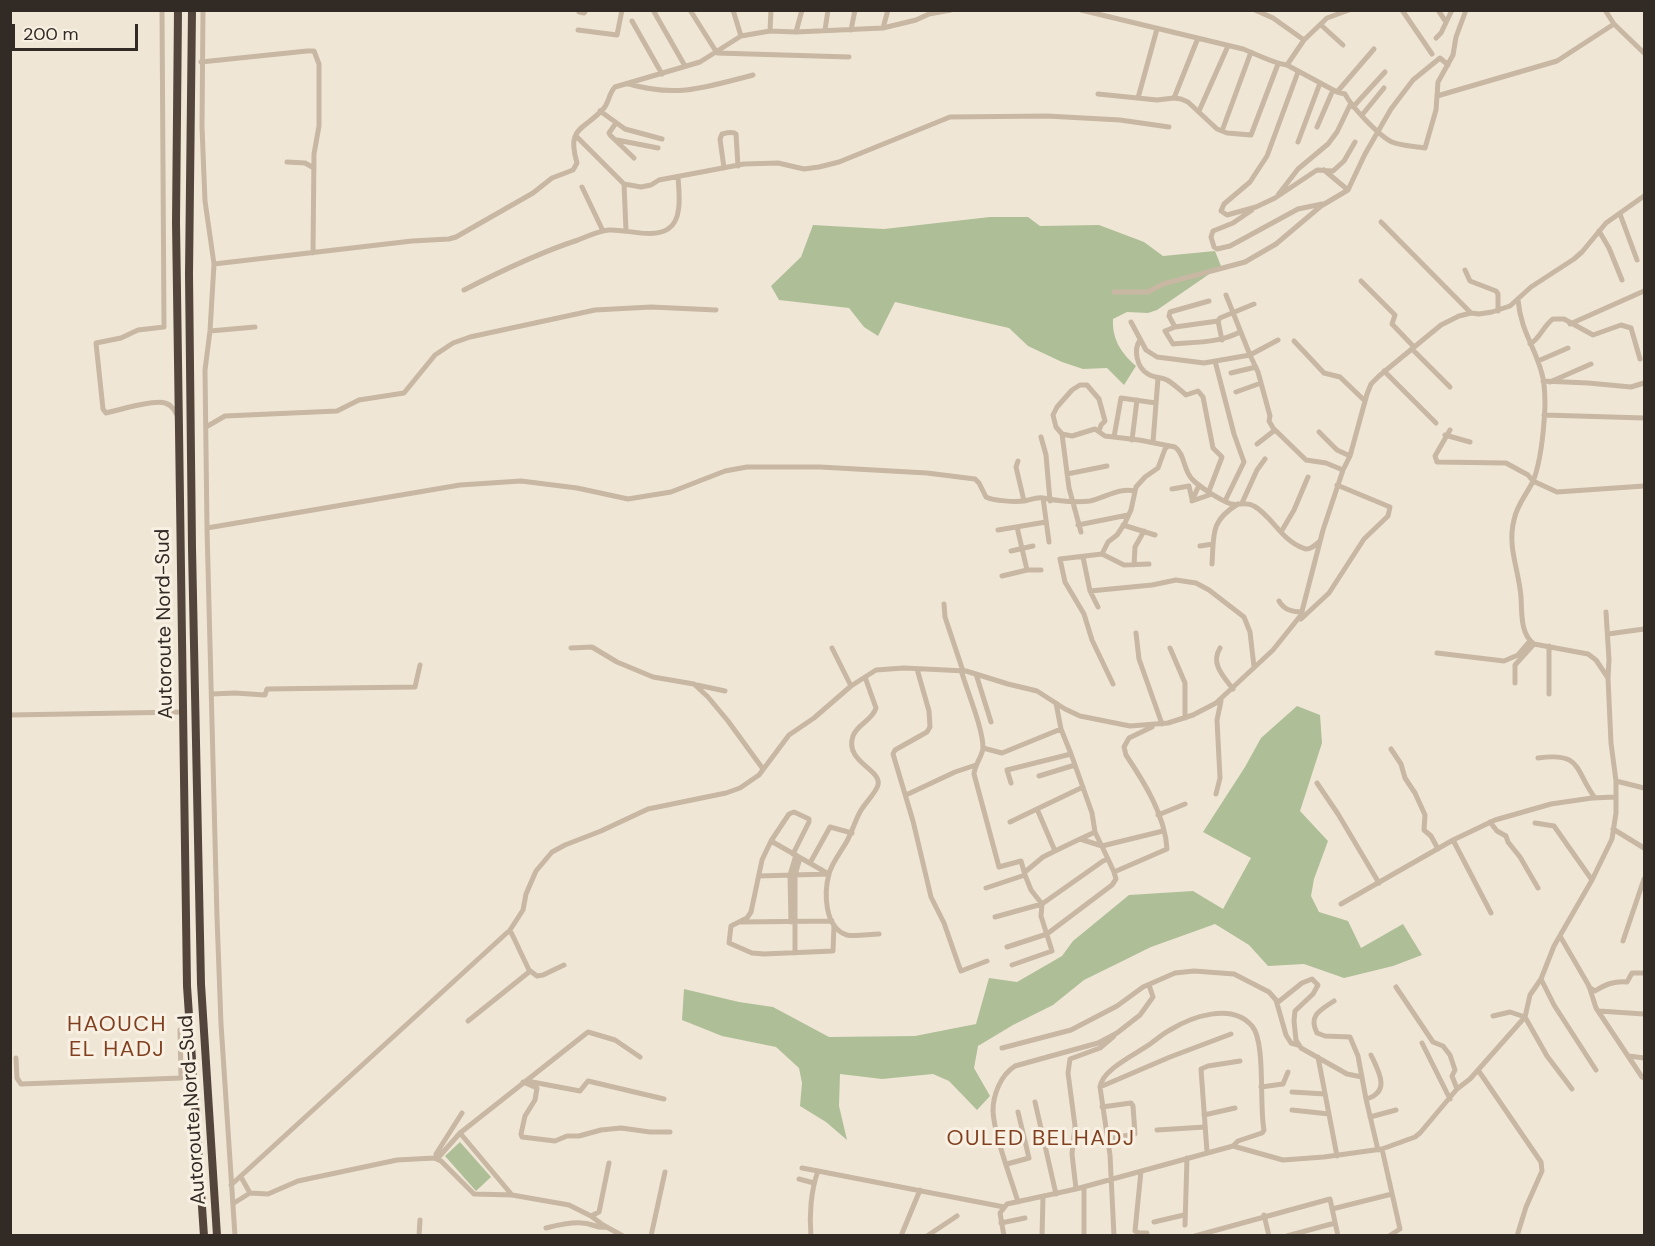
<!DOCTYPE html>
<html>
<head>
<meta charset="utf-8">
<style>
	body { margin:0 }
	#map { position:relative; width:1655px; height:1246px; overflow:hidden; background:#f0e6d6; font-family:"DM Sans",sans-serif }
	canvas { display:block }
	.frame { position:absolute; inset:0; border:12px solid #322a25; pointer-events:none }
	.scale { position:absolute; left:12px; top:24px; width:126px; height:27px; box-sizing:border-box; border:3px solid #322a25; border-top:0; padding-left:8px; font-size:18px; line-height:21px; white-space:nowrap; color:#322a25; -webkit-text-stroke:4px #f8f0e2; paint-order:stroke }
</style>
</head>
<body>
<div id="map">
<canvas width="1655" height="1246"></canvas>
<div class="frame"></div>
<div class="scale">200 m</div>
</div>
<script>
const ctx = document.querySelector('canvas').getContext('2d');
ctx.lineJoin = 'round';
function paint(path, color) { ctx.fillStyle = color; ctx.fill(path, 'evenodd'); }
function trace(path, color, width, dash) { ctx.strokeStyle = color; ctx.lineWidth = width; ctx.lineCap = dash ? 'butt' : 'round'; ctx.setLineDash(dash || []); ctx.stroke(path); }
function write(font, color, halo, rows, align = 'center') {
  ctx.font = font + ' "DM Sans",sans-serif'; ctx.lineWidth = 6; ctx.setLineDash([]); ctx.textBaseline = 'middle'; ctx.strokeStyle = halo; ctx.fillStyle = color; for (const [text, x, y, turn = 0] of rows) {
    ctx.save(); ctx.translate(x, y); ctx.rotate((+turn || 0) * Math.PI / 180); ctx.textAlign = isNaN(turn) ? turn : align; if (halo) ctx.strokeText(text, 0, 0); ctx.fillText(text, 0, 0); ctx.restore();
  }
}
const green = new Path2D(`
	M990,217H1028L1040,226L1099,225L1144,242L1163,256L1215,251L1221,266L1157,310L1148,313L1127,312L1113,319C1112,339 1121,353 1136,366L1124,385L1107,368L1083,369L1062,362L1028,346L1009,328L895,302L878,336L864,327L849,308L779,300L771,286L801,257L813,225L884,229Z
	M1297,706L1320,715L1322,743L1300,811L1328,841L1314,879L1311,896L1319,912L1348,921L1361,948L1403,924L1422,955L1393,966L1344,978L1304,964L1268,966L1249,945L1215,924L1151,947L1084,980L1053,1005L1013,1025L978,1046L974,1068L990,1096L977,1110L949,1081L933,1074L882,1079L840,1074L839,1106L847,1140L826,1122L800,1106L802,1083L799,1068L776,1047L722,1036L682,1020L684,989L739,1002L773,1007L829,1037L915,1036L976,1024L989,978L1017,982L1062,956L1073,941L1129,895L1193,891L1223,909L1251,858L1203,832L1245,767L1261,738Z
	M460,1142L491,1177L476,1191L445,1156Z`);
const minor = new Path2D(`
	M162,10L164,327L138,330L121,338L96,343L103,409L106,413C118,410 155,399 165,403C172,405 175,411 178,417
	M203,10L202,127L205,201L214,264L210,331L205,370L207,528L217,917L221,1024L235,1236
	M653,10L685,66
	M690,10L717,53L849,57
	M733,10L741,36
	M1081,10L1243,49C1256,54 1273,63 1287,65L1304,40
	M1255,10L1273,18L1304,40L1327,18L1349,10
	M1402,10L1432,54
	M1438,10L1446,22
	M1605,10L1614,24L1644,53
	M579,12L584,13L586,10
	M632,21L662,74
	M1321,25L1343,45
	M883,28L888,10
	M578,30L617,35L622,10
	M825,30L828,10
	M851,30L855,10
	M770,31L771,10
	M796,32L802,10
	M1436,38L1441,33L1452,10
	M201,62L307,51H314L319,64V126L314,154L313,253
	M1287,65L1337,92L1374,49
	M1298,72L1267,156L1250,182L1224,204L1221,211L1227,215L1256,207L1275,198L1317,170L1333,171L1344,161L1355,142
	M629,84C677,98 707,87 753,75
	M1337,92L1345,94C1351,106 1379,136 1392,142C1401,146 1414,146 1425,148L1436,110L1438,82L1453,55L1456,37L1466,10
	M1098,94L1157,100L1174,98L1181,99L1188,102L1217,129L1227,133L1251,135L1278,64
	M1437,96L1557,61L1614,24
	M1138,98L1157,29
	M1174,98L1198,38
	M1353,107L1385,72
	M600,111L625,129L662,139
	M1199,111L1228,46
	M1362,115L1384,88
	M616,123L609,133L610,135L634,158
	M1317,127L1333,90
	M1222,131L1251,52
	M576,136L624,184L641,187L651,185L659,180L744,164L778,163L804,169L819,167L839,162L950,117L1047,116L1120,120L1169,127
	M617,140L658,148
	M1298,142L1320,83
	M287,162L305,163L314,168
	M724,168L720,139L722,134C726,133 733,131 736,134L738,166
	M1324,170L1348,190
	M624,184L626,230
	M582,187L603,231
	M1278,195L1298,169L1328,144L1337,132L1350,105
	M1252,210L1233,223L1213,231L1211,237L1214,247L1217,249L1230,246L1298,209L1322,204
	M1620,214L1637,260
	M1381,222L1471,313
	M1599,231L1609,248L1622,280
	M214,264L412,241L449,239L456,237L533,193L552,178L573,170L577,163C566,126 584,131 604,108C609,102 609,93 615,87L700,62L741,36L770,31L796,32L883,28L916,20L929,14L951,10
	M1465,270L1470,281L1496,291L1498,294V311
	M1361,281L1395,315L1392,324L1414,347
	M464,290C501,271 538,253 578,240C588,236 598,231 609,230C626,229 653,239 668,229C683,220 679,192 678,177
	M1114,292H1148L1163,284L1245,262L1276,244L1321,206L1348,190L1365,154L1391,109L1413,80L1440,58L1448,65
	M1226,295L1250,355L1278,340
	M1218,321L1222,340
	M1131,322L1146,350L1157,357L1204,363L1250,355L1258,372L1270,416L1269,421L1273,428L1306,460L1326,463L1343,470
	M1570,324L1644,291
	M1175,327L1169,316L1170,312L1209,301
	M210,331L255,327
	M1240,332C1219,343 1196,342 1173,344L1165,331L1175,327L1218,321L1220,318L1254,304
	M1140,340C1133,350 1137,368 1148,374C1154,378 1161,377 1167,380C1174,384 1180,390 1186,395L1198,391L1203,397L1213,448L1222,457L1209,491
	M1294,341L1324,373L1340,377L1365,401
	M1530,344C1540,339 1543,326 1553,319H1564L1593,335L1621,325L1631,328L1640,359
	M1412,349L1450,387
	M1215,361L1234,434L1244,462L1225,501
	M1538,361L1568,348
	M1384,371L1436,423
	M1231,373L1256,367
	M1543,381L1588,383L1631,387L1644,383
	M1550,382L1591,364
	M1236,392L1261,383
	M1544,415L1644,418
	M206,427L225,416L337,411L359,400L404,393L435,355L453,343L470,337L595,310L651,307L716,310
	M1450,430L1435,456L1437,462L1506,463L1528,475L1533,481L1557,492L1644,486
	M1319,432L1337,450L1350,456
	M1062,434L1072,436L1095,429L1105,436L1139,440L1175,447C1185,454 1183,470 1192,479C1199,487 1222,501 1231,504C1239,506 1246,501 1254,506C1273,517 1281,540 1303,548C1309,551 1314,546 1319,542
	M1445,435L1470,442
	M1041,437L1046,455L1050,501
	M1114,437L1121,398L1156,403
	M1132,440L1137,400
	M1153,442L1158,378
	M1257,444L1275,430
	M1018,461L1016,467L1024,501
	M1067,474L1107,466
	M1199,485L1192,501L1212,494
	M1172,489L1189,486L1192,499
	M1043,498L1049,542
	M1242,503L1257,470L1265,459
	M1078,525L1128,515
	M1123,525L1155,535
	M1017,527L1027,570
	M207,528L460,485L521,481L577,488L628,499L671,492L725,471L747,467H820L927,473L975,479L979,483L986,497C994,501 1015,502 1024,501C1030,500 1036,497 1043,498C1058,501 1073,503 1090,501C1105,498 1119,487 1135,491
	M998,530L1046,522
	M1081,532L1069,488L1062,434L1056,427L1053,415L1057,407L1072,390L1080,385H1087L1099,399L1105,421L1101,425L1099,431
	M1281,532L1294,510L1308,477
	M1200,546L1213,544
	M1011,551L1033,546
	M1102,554L1108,542L1117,535L1125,523L1131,510L1136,487L1145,477L1158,468L1165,449L1168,446
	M1083,557L1090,591L1098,607
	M1212,564C1214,534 1210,521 1238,504
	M1134,565L1135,547L1144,531
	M1002,576L1027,570H1041
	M1090,591L1152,585L1176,580L1196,583L1209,590L1244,617L1250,632L1254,667
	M1279,601C1284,610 1292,612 1302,612
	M944,604L945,617L963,671
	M1606,612L1609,660L1608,678
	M1301,619L1329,593L1364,539L1388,516L1390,507L1337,485
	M1136,633L1139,659L1162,724
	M1608,634L1644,629
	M1549,646V694
	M571,648L592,647L617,662L653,677L694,684L708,697L728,721L763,769
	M832,648L851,686
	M1170,648L1185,683V718
	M1220,648C1210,664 1224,677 1233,689
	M1437,653L1504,661L1518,655L1530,641
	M917,669L929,711L930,727L927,732L895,750L893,754L913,821L931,897L944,923L959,966L961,971L987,961
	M961,670C967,691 983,728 983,748C982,757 975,764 974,774L999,867L1021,861L1025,875
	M976,674L991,722
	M865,677L876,708C872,721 857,724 853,736C844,762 882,769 878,785C876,793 864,804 860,812C855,821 852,832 847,841C841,852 832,862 829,874C824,892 824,928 847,935C856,937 870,934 879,934
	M1515,683V665L1534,644
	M1113,684L1092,640L1084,614L1065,582L1060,559L1102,554L1124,565L1149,564
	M697,685L725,691
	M212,694L235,693L265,695L267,689L415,687L420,665
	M10,715L183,712
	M983,748L1002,753L1061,729
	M1391,749L1401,764L1405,778L1415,793L1425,815L1424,830L1431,836L1438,849
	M1538,758C1582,752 1574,769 1595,798
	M1075,765L1092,813L1095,832
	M1039,776L1075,765L1071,754
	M1616,781L1644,788
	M1011,783L1007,770L1071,754L1061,729L1056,703
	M1317,783L1338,814L1379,883
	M1083,787L1037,809L1055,851L1080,839L1102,846L1163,831
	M1216,794L1220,778L1217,720L1221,701
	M906,795L955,772L976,765
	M1158,815L1185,804
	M1010,822L1037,809
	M1490,822L1497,831L1506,836L1508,842L1520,857L1538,888
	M1535,823L1554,826L1592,880
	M1613,829L1644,848
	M1080,839L1095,832L1108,859
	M1453,840L1491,913
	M771,841L827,873
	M793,854L809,822V819L794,812L789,814L771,841L762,860L751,912L747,918L731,926L729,943L752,953L764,954L833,951L834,925
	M810,863L830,827L852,833
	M1025,872L1043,857L1055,851
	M759,876L829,874
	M986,888L1025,875L1031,890L1042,904L1041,916L1052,951L1012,965
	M1341,904L1453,840L1495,820L1551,804L1592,798L1615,797
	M995,917L1042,904L1103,861L1108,859L1114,872L1167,849C1165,815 1144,782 1126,755L1124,747L1129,738L1152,727
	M741,922L832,921
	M791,922L790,875L796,855
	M1560,936L1589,986L1596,1008L1642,1077L1644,1078
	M1623,941L1644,879
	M1007,947L1047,934L1112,885L1116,879L1114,872
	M795,953V875L800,858
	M529,970L537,976L543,975L564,965
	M1541,979L1554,1005L1596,1070
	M1396,987L1433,1042L1443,1046L1450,1055L1455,1070L1452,1076L1457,1089
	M1589,987L1595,991C1606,984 1614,981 1627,982L1632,973H1644
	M1334,1001C1320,1010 1308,1016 1317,1033L1325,1036L1350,1037L1358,1056L1366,1099
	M1277,1003L1302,983L1312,979L1318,985L1313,994L1295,1011L1294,1021L1296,1040L1301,1048L1347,1074L1362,1077
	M1599,1011L1644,1014
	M1493,1016L1510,1012L1525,1017L1547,1056L1572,1089
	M468,1021L529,972V970L510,930
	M1422,1043L1450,1099
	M1002,1048L1071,1030L1117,1006L1143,987L1175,973L1194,971L1234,974L1269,992L1276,1000L1286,1035L1291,1043L1298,1045
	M1371,1055C1379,1072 1391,1092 1366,1099L1378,1150
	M1629,1056L1644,1058
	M1318,1057L1337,1156
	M16,1058L17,1078L21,1084L181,1078L180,1030L190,1029
	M1478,1070L1541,1162L1542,1171L1526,1207L1517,1236
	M527,1081L580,1091L588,1081L664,1099
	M523,1082L537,1088L535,1100L525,1116L521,1134L522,1137L555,1141L567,1136H579L601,1130L621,1128L650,1132H670
	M1100,1087L1170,1057L1231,1034
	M1261,1087L1283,1084L1288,1072
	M1292,1092L1325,1094
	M1035,1102L1056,1194
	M1102,1107L1131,1103L1133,1106L1135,1134L1108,1139
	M1292,1110L1329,1114
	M1204,1115L1235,1108
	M1370,1117L1396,1110
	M1157,1130L1205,1127
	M460,1133L588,1032L615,1040L640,1057
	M1382,1149L1400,1229L1389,1236
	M1207,1152L1201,1069L1208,1066L1240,1061
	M436,1154L462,1113
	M437,1159L460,1133L512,1195
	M1007,1164L1029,1158L1018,1112
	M802,1168L818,1171C811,1190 809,1215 811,1236
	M818,1171L1004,1207
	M1141,1171L1135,1231L1139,1233H1147
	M241,1177L250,1193
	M799,1179L814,1183
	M231,1185L510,930L523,910L526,894L536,871L552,852L565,845L601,831L648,809L726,793L740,788L759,775L789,735L814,718L851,686L876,670L904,668L966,671L1008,684L1037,691L1065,709L1080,716L1130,726L1168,723L1193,715L1216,703L1273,650L1301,615L1323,530L1343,470L1350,456L1367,394L1371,384L1379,376L1441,325L1459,316L1471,313L1479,314L1492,312L1510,306L1531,287L1574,259L1582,252L1606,223L1644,196
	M1084,1187V1236
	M1076,1189L1072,1154L1075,1126L1068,1073L1070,1059L1100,1048L1114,1036
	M1018,1202C1011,1178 994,1135 993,1111C993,1094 1001,1075 1015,1066L1098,1043L1117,1033L1140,1015L1153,997L1149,985
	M234,1203L250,1193L268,1194L298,1181L397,1160L434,1158L441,1161L474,1194L512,1195L569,1205L591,1216L603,1225L623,1236
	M1332,1209L1392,1194
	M1264,1215L1269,1236
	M591,1216L599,1212L609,1163
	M1154,1222L1184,1215
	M1001,1223L1025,1218
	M1185,1225L1187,1158
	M546,1228C558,1225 570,1222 582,1223C591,1223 598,1229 607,1227
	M419,1236L420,1220
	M651,1236L665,1172
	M901,1236L920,1190
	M927,1236L957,1216
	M1004,1236L1000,1213L1007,1204L1076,1189L1233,1146L1283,1160L1324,1157L1382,1149L1415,1137L1420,1133L1457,1089L1470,1079L1525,1017L1530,995L1541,979L1554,946L1592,880L1612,839L1616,813V781L1611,743L1608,678L1596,660L1588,654L1534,644C1520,634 1522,612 1521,597C1519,570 1507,547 1514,520C1517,504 1528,493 1534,479C1541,459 1544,427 1545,406C1545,396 1545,384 1542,374C1535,346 1521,332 1518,300
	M1042,1236L1043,1197
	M1114,1236L1110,1155L1100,1087C1102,1070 1134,1055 1147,1046C1155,1041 1162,1034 1170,1030C1191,1017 1232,1002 1252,1026C1266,1042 1259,1106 1264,1130L1262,1133L1238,1141L1233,1146
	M1195,1236L1330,1199L1338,1236
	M1287,1236L1335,1223`);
const highway = new Path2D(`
	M178,10L176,222L187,986L204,1236
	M192,10L189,274L192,548L201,984L217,1236`);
const streetNames = [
	["Autoroute Nord-Sud",165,624,-91],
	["Autoroute Nord-Sud",193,1110,-94]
];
const quarterNames = [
	["HAOUCH",117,1025],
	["EL HADJ",117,1050],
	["OULED BELHADJ",1041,1139]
];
paint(green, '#aebe97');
trace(minor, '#c7b7a3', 5);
trace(highway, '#53453c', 8);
write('20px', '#322a25', '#f8f0e2', streetNames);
ctx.letterSpacing = '1.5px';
write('22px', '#803f1f', '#f8f0e2', quarterNames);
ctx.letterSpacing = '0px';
</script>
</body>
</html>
